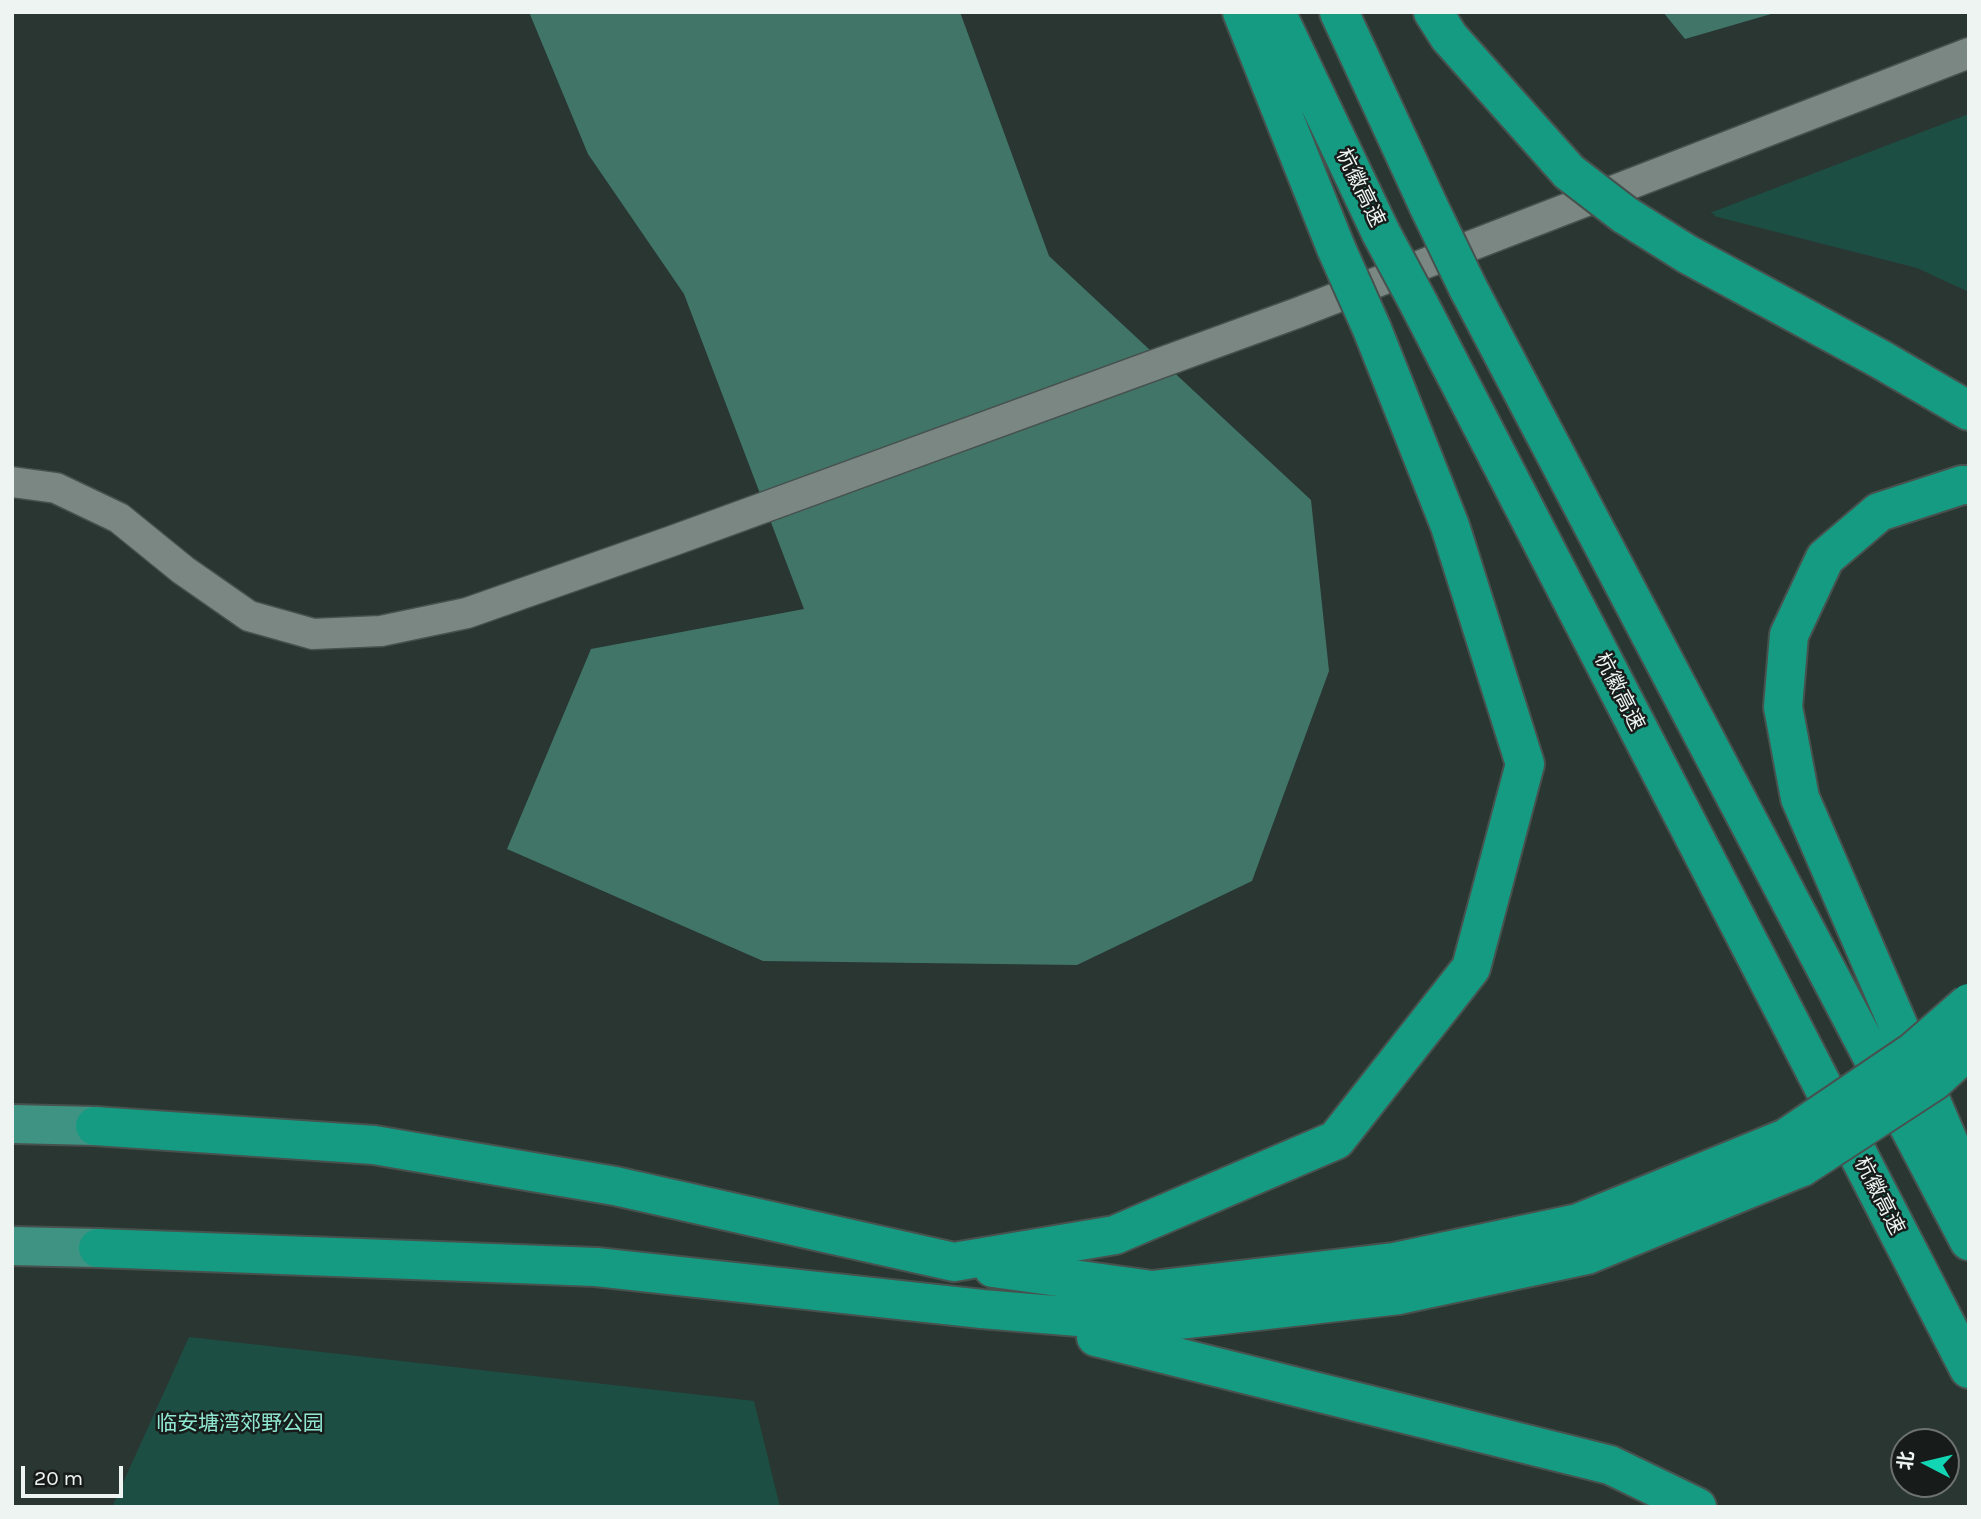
<!DOCTYPE html>
<html>
<head>
<meta charset="utf-8">
<style>
	body { margin:0 }
	#map { position:relative; width:1981px; height:1519px; overflow:hidden; background:#2a3632; font-family:Karla,"Noto Sans SC",sans-serif }
	canvas { display:block }
	.frame { position:absolute; inset:0; border:14px solid #edf4f2; pointer-events:none }
	.north { position:absolute; left:1890px; top:1428px; width:70px; height:70px; box-sizing:border-box; background:#171c1a; border:2px solid #6d7270; border-radius:50%; rotate:277deg; font-size:19px; font-weight:700; line-height:28px; text-align:center; color:#edf4f2 }
	.north::after { content:''; display:block; margin:auto; width:24px; height:32px; background:#12d5b4; clip-path:polygon(50% 0,100% 100%,50% 72%,0 100%) }
	.scale { position:absolute; left:21px; top:1466px; width:102px; height:32px; box-sizing:border-box; border:4px solid #edf4f2; border-top:0; padding-left:9px; font-size:21px; line-height:24px; white-space:nowrap; color:#edf4f2; -webkit-text-stroke:5px #171c1a; paint-order:stroke }
</style>
</head>
<body>
<div id="map">
<canvas width="1981" height="1519"></canvas>
<div class="frame"></div>
<div class="north">北</div>
<div class="scale">20 m</div>
</div>
<script>
const ctx = document.querySelector('canvas').getContext('2d');
ctx.lineJoin = 'round';
function paint(path, color) { ctx.fillStyle = color; ctx.fill(path, 'evenodd'); }
function trace(path, color, width, dash) { ctx.strokeStyle = color; ctx.lineWidth = width; ctx.lineCap = dash ? 'butt' : 'round'; ctx.setLineDash(dash || []); ctx.stroke(path); }
function write(font, color, halo, rows, align = 'center') {
  ctx.font = font + ' Karla,"Noto Sans SC",sans-serif'; ctx.lineWidth = 5; ctx.setLineDash([]); ctx.textBaseline = 'middle'; ctx.strokeStyle = halo; ctx.fillStyle = color; for (const [text, x, y, turn = 0] of rows) {
    ctx.save(); ctx.translate(x, y); ctx.rotate((+turn || 0) * Math.PI / 180); ctx.textAlign = isNaN(turn) ? turn : align; if (halo) ctx.strokeText(text, 0, 0); ctx.fillText(text, 0, 0); ctx.restore();
  }
}
const green = new Path2D(`
	M1969,114V292L1917,268L1714,216L1715,214L1710,213Z
	M189,1337L754,1401L780,1507H112Z`);
const water = new Path2D(`
	M529,12H960L1049,256L1311,500L1329,671L1252,881L1077,965L763,961L507,849L591,649L804,609L684,294L588,154Z
	M1663,12H1778L1685,39Z`);
const minor = new Path2D(`
	M12,482L56,488L119,518L183,570L249,616L313,634L381,631L467,613L672,541L1297,313L1969,53`);
const primary = new Path2D(`
	M12,1124L95,1126
	M12,1246L98,1248`);
const motorway = new Path2D(`
	M1242,12L1336,248
	M1276,12L1381,233
	M1339,12L1429,207
	M1433,12L1449,37L1569,172
	M1625,215L1687,254L1880,359L1969,411
	M1468,288L1969,1241
	M1419,304L1969,1369
	M1969,485H1962L1879,512L1825,558L1789,635L1783,707L1800,798L1969,1189
	M95,1126L374,1145L615,1186L954,1262L1115,1235L1336,1140L1471,968L1525,764L1450,526L1372,329
	M98,1248L596,1267L982,1309L1151,1323L1399,1295L1587,1255L1802,1167
	M993,1268L1152,1290L1394,1262L1578,1223L1786,1138
	M1096,1337L1610,1465L1697,1507`);
const motorwayBridge = new Path2D(`
	M1569,172L1625,215
	M1429,207L1468,288
	M1381,233L1419,304
	M1336,248L1372,329
	M1786,1138L1913,1052L1969,1003
	M1802,1167L1934,1081L1969,1049`);
const streetNames = [
	["杭徽高速",1360,188,64],
	["杭徽高速",1619,692,63],
	["杭徽高速",1879,1196,63]
];
const parkNames = [
	["临安塘湾郊野公园",240,1424]
];
paint(green, '#1d4e43');
paint(water, '#417568');
trace(minor, '#47514e', 33);
trace(primary, '#47514e', 42);
trace(motorway, '#47514e', 42);
trace(minor, '#7a8783', 30);
trace(primary, '#3e9383', 38);
trace(motorway, '#169b83', 38);
trace(motorwayBridge, '#47514e', 42, []);
trace(motorwayBridge, '#169b83', 38);
write('21px', '#edf4f2', '#171c1a', streetNames);
write('21px', '#90e7d1', '#171c1a', parkNames);
</script>
</body>
</html>
